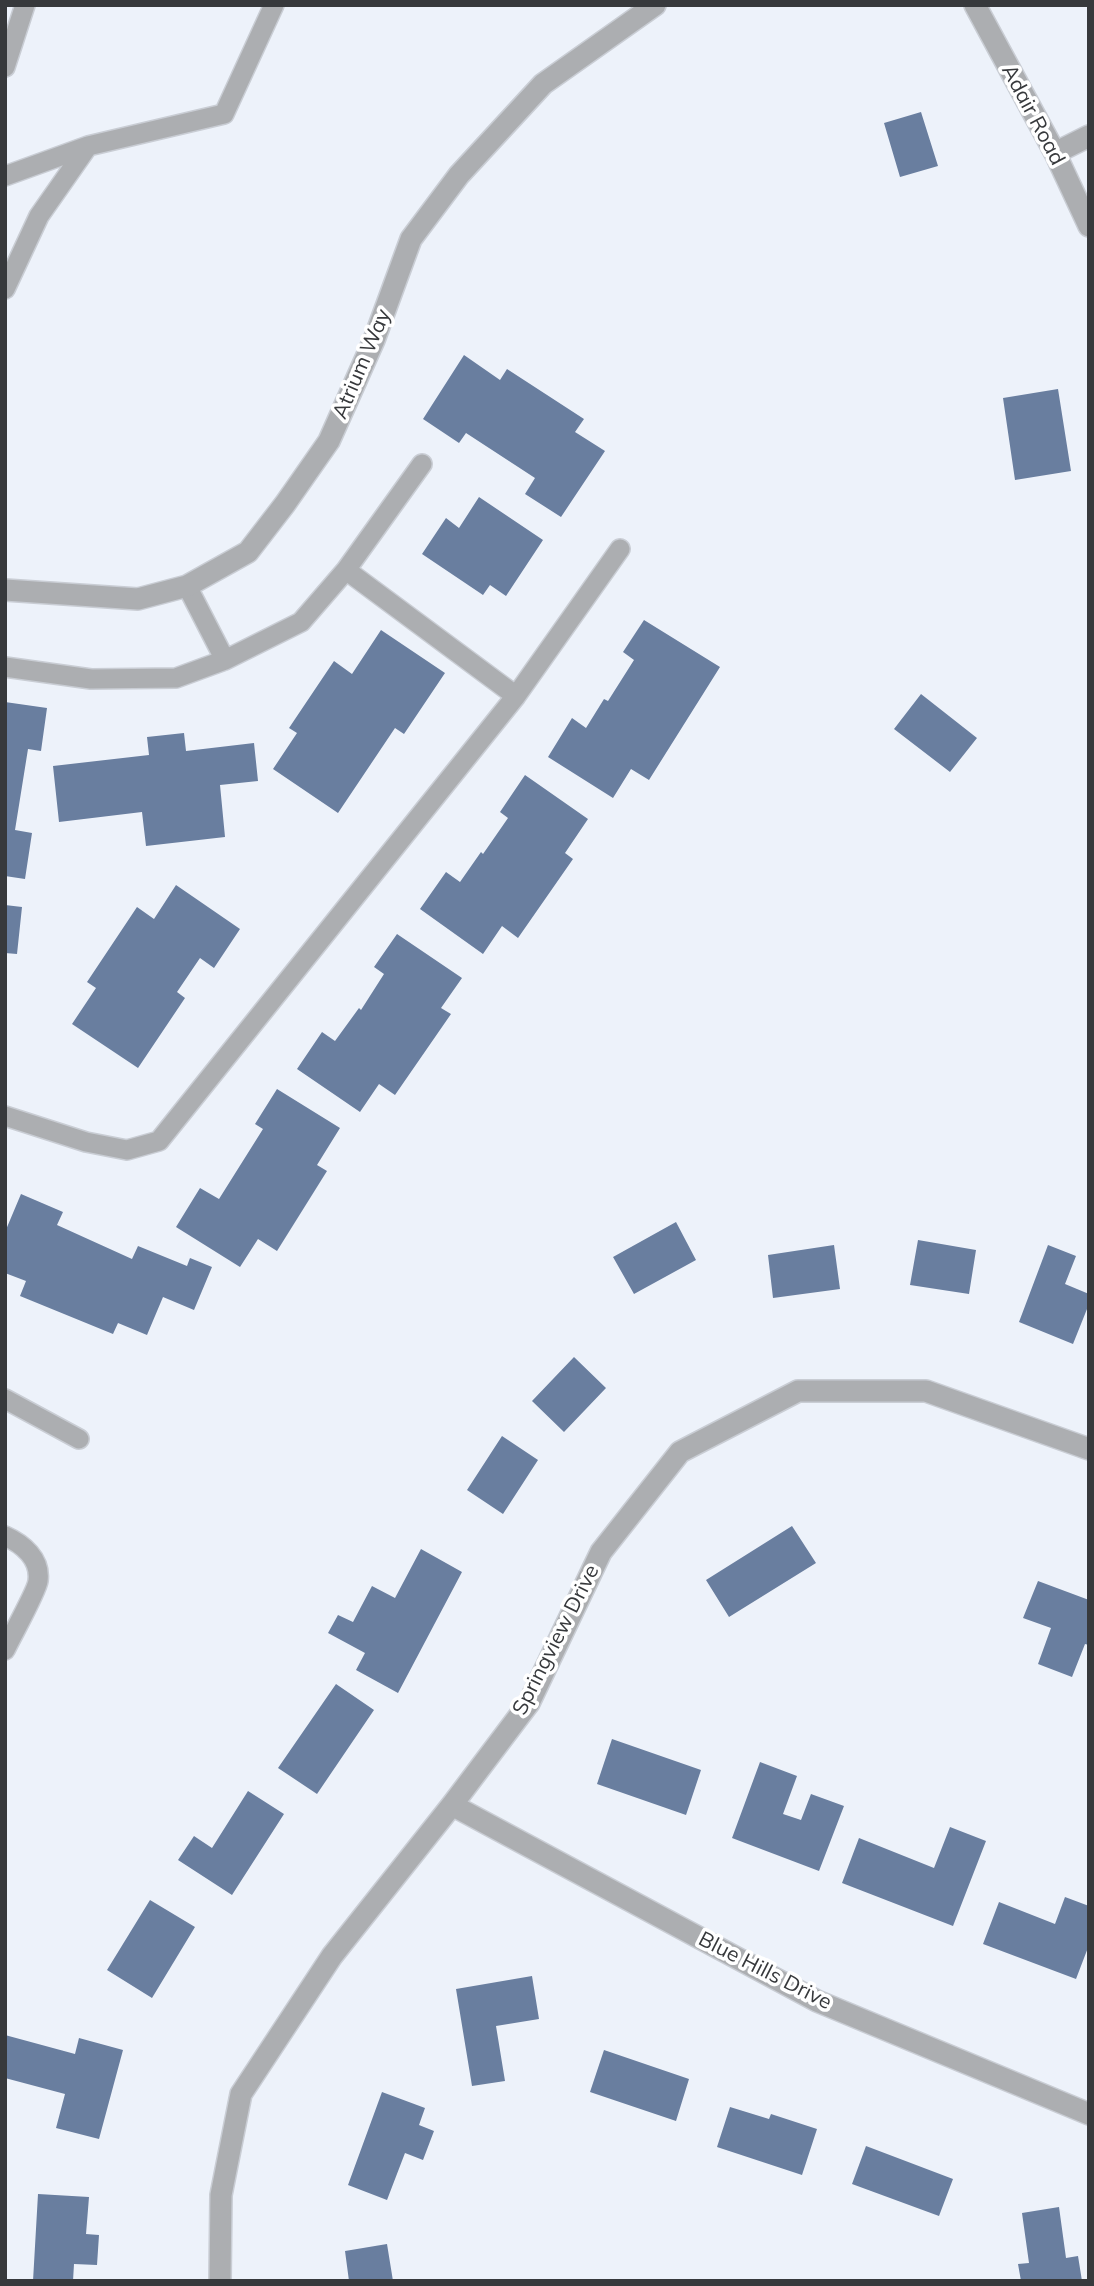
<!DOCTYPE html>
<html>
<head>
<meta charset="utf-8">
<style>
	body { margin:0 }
	#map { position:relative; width:1094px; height:2286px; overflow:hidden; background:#edf2fa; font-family:Mulish,sans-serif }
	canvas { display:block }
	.frame { position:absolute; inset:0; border:7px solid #37393c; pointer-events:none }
</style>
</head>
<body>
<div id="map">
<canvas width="1094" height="2286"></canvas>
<div class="frame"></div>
</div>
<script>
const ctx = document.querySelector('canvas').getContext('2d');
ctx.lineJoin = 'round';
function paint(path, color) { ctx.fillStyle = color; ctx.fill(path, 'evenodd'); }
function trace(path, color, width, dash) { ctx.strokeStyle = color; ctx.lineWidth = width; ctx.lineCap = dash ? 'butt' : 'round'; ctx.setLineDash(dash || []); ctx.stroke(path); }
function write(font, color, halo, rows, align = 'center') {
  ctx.font = font + ' Mulish,sans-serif'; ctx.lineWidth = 7; ctx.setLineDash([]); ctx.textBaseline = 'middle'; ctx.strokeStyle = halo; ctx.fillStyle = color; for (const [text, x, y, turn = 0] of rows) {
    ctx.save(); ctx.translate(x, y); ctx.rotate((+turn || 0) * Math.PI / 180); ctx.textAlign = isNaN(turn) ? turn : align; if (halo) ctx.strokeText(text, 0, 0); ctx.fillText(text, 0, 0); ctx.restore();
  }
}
const building = new Path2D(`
	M921,112L938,166L900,177L884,123Z
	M464,355L500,380L507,369L584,419L575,432L605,451L561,517L525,494L535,478L466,433L459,443L423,419Z
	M1058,389L1071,471L1015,480L1003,398Z
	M479,497L543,540L506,596L490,585L483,595L422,554L446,518L459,528Z
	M644,620L720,667L649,780L631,769L613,798L548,757L572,718L586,728L604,699L608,701L634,660L623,652Z
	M381,630L445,673L404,734L395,728L338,813L273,769L297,733L289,728L334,661L352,674Z
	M921,694L977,738L950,772L894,729Z
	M5,702L47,708L41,751L28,749L15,830L32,833L25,879L5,876Z
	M184,733L186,751L254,743L258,781L220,785L225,837L146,846L142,812L59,822L53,766L149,755L147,737Z
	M525,775L588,819L565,853L573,859L518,938L502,926L483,954L420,909L446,872L460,882L481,852L483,854L508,818L500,812Z
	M176,885L240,929L214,968L200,958L177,992L185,998L138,1068L72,1024L96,988L87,982L137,907L154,919Z
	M5,905L22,907L17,954L5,953Z
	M397,934L462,978L441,1008L451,1014L395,1095L379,1084L360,1112L297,1069L322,1032L335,1041L359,1008L361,1010L384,974L374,967Z
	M277,1089L340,1128L317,1165L327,1171L277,1251L258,1239L240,1267L176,1227L200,1188L219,1199L263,1129L255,1124Z
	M21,1194L63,1212L57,1225L132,1259L138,1246L187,1266L190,1258L212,1267L194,1310L163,1297L147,1335L118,1323L113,1334L20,1296L26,1281L5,1273V1232Z
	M676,1222L696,1260L634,1294L613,1257Z
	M918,1240L976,1250L969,1294L910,1285Z
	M834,1245L840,1289L773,1298L768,1255Z
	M1048,1245L1076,1256L1065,1284L1089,1294V1304L1073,1344L1019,1322Z
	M574,1357L606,1388L564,1432L532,1401Z
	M502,1436L538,1460L503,1514L467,1490Z
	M792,1526L816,1563L729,1617L706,1580Z
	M421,1549L462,1572L398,1693L356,1670L365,1653L328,1633L338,1615L353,1622L372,1586L395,1598Z
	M1038,1581L1089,1600V1645L1085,1644L1072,1677L1038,1664L1051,1628L1023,1618Z
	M336,1684L374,1710L317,1794L278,1768Z
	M612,1739L701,1770L686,1815L597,1784Z
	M760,1762L797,1776L783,1814L801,1820L811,1794L844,1806L819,1871L732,1838Z
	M248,1791L284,1814L232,1895L178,1860L194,1836L212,1848Z
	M950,1827L986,1841L953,1926L842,1883L859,1838L934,1868Z
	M1065,1897L1089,1906V1945L1076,1979L983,1944L999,1902L1055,1924Z
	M150,1900L195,1927L152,1998L107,1970Z
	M532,1976L539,2019L496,2026L505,2081L472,2086L456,1989Z
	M5,2035L75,2054L79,2038L123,2050L99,2139L56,2128L65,2094L5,2078Z
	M604,2050L689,2079L676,2121L590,2092Z
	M382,2092L425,2108L419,2125L434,2131L423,2160L405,2153L387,2200L348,2185Z
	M730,2107L769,2119L771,2114L817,2129L802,2175L717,2147Z
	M866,2146L953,2179L939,2216L852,2184Z
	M38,2194L89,2197L86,2234L99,2235L97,2265L74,2264L73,2281H33Z
	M1059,2207L1066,2258L1078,2256L1082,2281H1021L1018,2264L1029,2263L1022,2213Z
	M387,2244L393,2281H349L345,2251Z`);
const lane = new Path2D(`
	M5,67L25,5
	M5,176L88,146L224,114L274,5
	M5,289L39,216L88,146
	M346,570L422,464
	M187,586L225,660
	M5,667L91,679L176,678L225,660L301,622L346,570L516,696L159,1141L127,1150L86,1142L5,1116
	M516,696L620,549
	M5,1399L79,1439
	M5,1536C23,1544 41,1559 38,1581C37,1591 11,1637 5,1650`);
const street = new Path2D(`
	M975,5L1055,153L1089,226
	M1055,153L1089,136
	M5,590L138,599L187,586L248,552L285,504L329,441L374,340L411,239L459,175L543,84L655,5
	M452,1805L817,2001L1089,2114
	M220,2281L221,2195L241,2094L332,1956L452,1805L529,1703L601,1552L680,1452L798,1391H926L1089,1449`);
const streetNames = [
	["Adair Road",1033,115,62],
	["Atrium Way",362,364,-67],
	["Springview Drive",556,1640,-63],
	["Blue Hills Drive",765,1971,27]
];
paint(building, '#697e9f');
trace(lane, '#c9cdd4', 22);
trace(street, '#c9cdd4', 24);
trace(lane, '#acaeb1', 19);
trace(street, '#acaeb1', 21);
write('21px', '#37393c', '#fff', streetNames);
</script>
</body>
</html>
